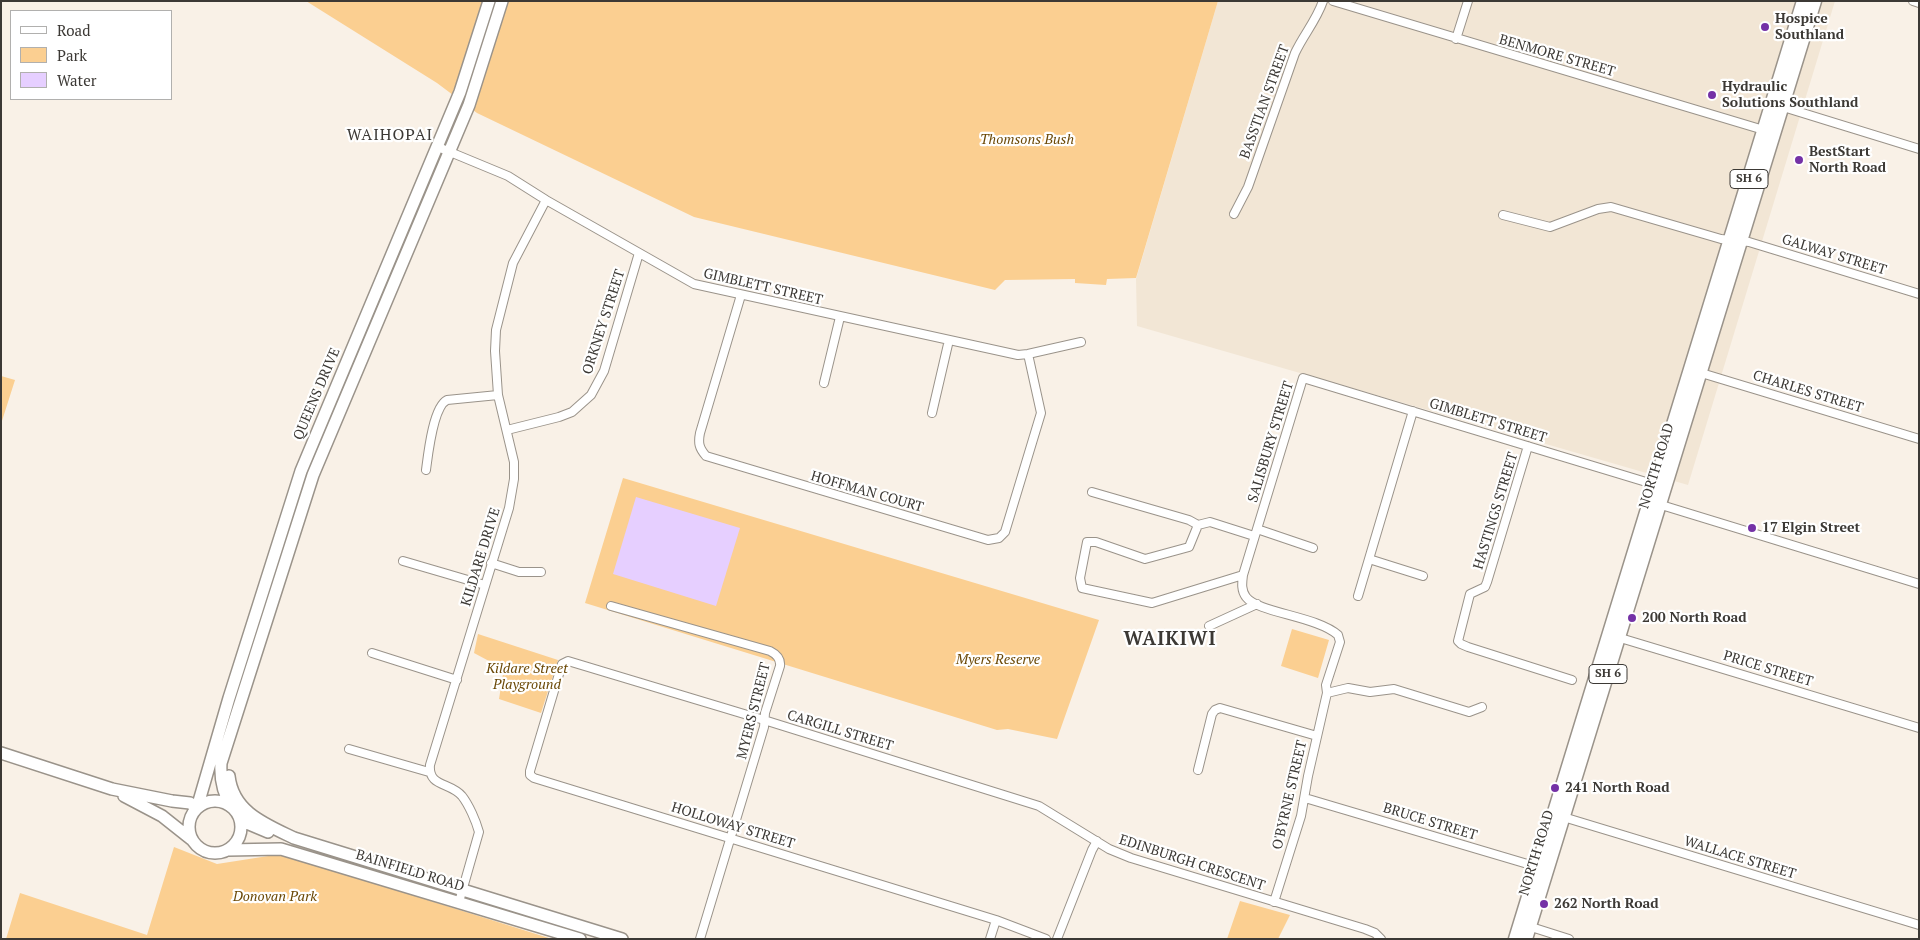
<!DOCTYPE html>
<html>
<head>
<meta charset="utf-8">
<style>
	body { margin:0 }
	#map { position:relative; width:1920px; height:940px; overflow:hidden; background:#f9f1e7; font-family:"PT Serif",serif }
	canvas { display:block }
	.frame { position:absolute; inset:0; border:2px solid #3c3935; pointer-events:none }
	.legend { position:absolute; left:10px; top:10px; width:162px; height:90px; box-sizing:border-box; background:#fff; border:1px solid #b1b0ae; margin:0; padding:6px 9px; list-style:none; font-size:15px; color:#3c3935 }
	.legend li { display:flex; align-items:center; gap:10px; height:25px }
	.legend b { width:25px; border:1px solid #b1b0ae }
</style>
</head>
<body>
<div id="map">
<canvas width="1920" height="940"></canvas>
<div class="frame"></div>
<ul class="legend">
<li><b style="height:6px;background:#fff"></b>Road</li>
<li><b style="height:14px;background:#fbcf91"></b>Park</li>
<li><b style="height:14px;background:#e6cfff"></b>Water</li>
</ul>
</div>
<script>
const ctx = document.querySelector('canvas').getContext('2d');
ctx.lineJoin = 'round';
function paint(path, color) { ctx.fillStyle = color; ctx.fill(path, 'evenodd'); }
function trace(path, color, width, dash) { ctx.strokeStyle = color; ctx.lineWidth = width; ctx.lineCap = dash ? 'butt' : 'round'; ctx.setLineDash(dash || []); ctx.stroke(path); }
function write(font, color, halo, rows, align = 'center') {
  ctx.font = font + ' "PT Serif",serif'; ctx.lineWidth = 4.5; ctx.setLineDash([]); ctx.textBaseline = 'middle'; ctx.strokeStyle = halo; ctx.fillStyle = color; for (const [text, x, y, turn = 0] of rows) {
    ctx.save(); ctx.translate(x, y); ctx.rotate((+turn || 0) * Math.PI / 180); ctx.textAlign = isNaN(turn) ? turn : align; if (halo) ctx.strokeText(text, 0, 0); ctx.fillText(text, 0, 0); ctx.restore();
  }
}
const built = new Path2D(`
	M1218,1H1835L1688,485L1137,326L1136,279Z`);
const green = new Path2D(`
	M306,1H1218L1136,278L1107,279L1106,285L1075,283V279L1005,280L995,290L694,217L477,113L437,83Z
	M1,376L15,380L1,424Z
	M623,478L1099,620L1057,739L1008,729L997,730L585,603Z
	M1292,629L1329,640L1318,678L1281,666Z
	M478,634L558,660L541,713L499,699L503,674L489,661L474,653Z
	M174,847L217,864L281,854L552,939H6L20,893L147,935Z
	M1240,901L1290,915L1278,939H1227Z`);
const water = new Path2D(`
	M636,497L740,528L716,606L613,574Z`);
const street = new Path2D(`
	M1333,1L1767,131
	M1913,1L1919,3
	M1456,39L1468,1
	M1780,106L1919,149
	M438,147L508,176L546,200L694,284L1018,355L1028,354L1081,342
	M1234,214L1248,187L1295,53C1304,34 1316,21 1323,1
	M1503,215L1550,227L1598,209L1611,207L1721,239L1749,242L1919,294
	M741,295L700,433C698,443 699,448 706,456L988,540L999,538L1005,532L1041,413L1028,354
	M1698,372L1919,439
	M824,383L840,317
	M932,413L949,340
	M507,430L559,417L572,412L591,395L604,371L639,253
	M1528,446L1487,582L1485,587L1470,594L1458,641L1461,644L1468,647L1572,680
	M426,470C428,455 433,407 447,400L498,395
	M1092,492L1189,520L1198,525L1210,522L1254,536
	M1658,504L1919,584
	M1198,525L1189,547L1145,559L1096,542H1087L1080,578L1082,588L1152,603L1243,575
	M1257,529L1313,548
	M1369,559L1423,576
	M403,561L485,585
	M491,563L519,572H541
	M1358,596L1413,411
	M611,606L770,651C776,654 781,658 780,666L765,713L764,727L700,939
	M1209,626L1257,604
	M1617,637L1919,728
	M372,653L457,680
	M1327,693L1348,688L1370,692L1394,689L1469,712L1482,707
	M349,749L429,772
	M1198,770L1212,714L1215,710L1220,708L1317,736
	M1305,798L1541,868
	M1560,816L1919,925
	M459,902L479,832C476,821 469,805 462,796C450,782 428,787 430,765L509,508L514,479V462L498,395L495,351L496,330L513,263L546,200
	M1274,902L1301,816L1308,776L1327,693L1326,685L1340,642L1338,635C1317,616 1258,613 1246,597C1241,590 1242,583 1243,575L1303,378L1656,485
	M1528,926L1569,939
	M990,939L996,920
	M1046,939L996,920L534,778L530,775V771L562,664L568,661L764,720L1039,806L1109,849L1131,858L1365,929L1375,933L1381,939
	M1057,939L1092,850L1097,841`);
const secondary = new Path2D(`
	M1,753L112,789L172,801L190,803L197,808L229,698L301,471L460,92L489,1
	M229,776C233,812 265,824 294,838L622,939
	M124,796L162,816L191,839
	M189 827a26 26 0 1 1 52 0a26 26 0 1 1-52 0Z
	M232,807C223,794 220,780 221,763L313,475L469,105L502,1
	M239,817L249,824L268,832
	M228,850L281,849L580,939`);
const primary = new Path2D(`
	M1515,939L1803,1
	M1526,939L1815,1`);
const markers = [
	[1765,27,5,"#7431a6"],
	[1712,95,5,"#7431a6"],
	[1799,160,5,"#7431a6"],
	[1752,528,5,"#7431a6"],
	[1632,618,5,"#7431a6"],
	[1555,788,5,"#7431a6"],
	[1544,904,5,"#7431a6"]
];
const shields = [
	[1749,179,38],
	[1608,674,38]
];
const shieldNames = [
	["SH 6",1749,179],
	["SH 6",1608,674]
];
const poiNames = [
	["Hospice",1775,19],
	["Southland",1775,35],
	["Hydraulic",1722,87],
	["Solutions Southland",1722,103],
	["BestStart",1809,152],
	["North Road",1809,168],
	["17 Elgin Street",1762,528],
	["200 North Road",1642,618],
	["241 North Road",1565,788],
	["262 North Road",1554,904]
];
const streetNames = [
	["BENMORE STREET",1557,56,16],
	["BASSTIAN STREET",1265,102,-70],
	["GALWAY STREET",1834,255,17],
	["GIMBLETT STREET",763,287,13],
	["ORKNEY STREET",604,322,-72],
	["CHARLES STREET",1808,392,17],
	["QUEENS DRIVE",317,394,-67],
	["GIMBLETT STREET",1488,421,17],
	["SALISBURY STREET",1271,442,-73],
	["NORTH ROAD",1657,466,-73],
	["HOFFMAN COURT",867,492,16],
	["HASTINGS STREET",1496,511,-73],
	["KILDARE DRIVE",481,557,-73],
	["PRICE STREET",1768,669,17],
	["MYERS STREET",754,711,-76],
	["CARGILL STREET",840,731,17],
	["O'BYRNE STREET",1290,795,-77],
	["BRUCE STREET",1430,822,17],
	["HOLLOWAY STREET",733,826,17],
	["NORTH ROAD",1537,853,-73],
	["WALLACE STREET",1740,858,17],
	["EDINBURGH CRESCENT",1192,863,18],
	["BAINFIELD ROAD",410,871,17]
];
const parkNames = [
	["Thomsons Bush",1027,140],
	["Myers Reserve",998,660],
	["Kildare Street",527,669],
	["Playground",527,685],
	["Donovan Park",275,897]
];
const quarterNames = [
	["WAIHOPAI",390,135]
];
const districtNames = [
	["WAIKIWI",1170,640]
];
paint(built, '#f2e6d5');
paint(green, '#fbcf91');
paint(water, '#e6cfff');
trace(street, '#9a938a', 10);
trace(secondary, '#9a938a', 14);
trace(primary, '#9a938a', 15);
trace(street, '#fff', 8);
trace(secondary, '#fff', 11);
trace(primary, '#fff', 12);
for (const [x, y, r, color] of markers) { const dot = new Path2D(); dot.arc(x, y, r, 0, 2 * Math.PI); ctx.fillStyle = color; ctx.fill(dot); trace(dot, '#fff', 2); }
for (const [x, y, w] of shields) { const box = new Path2D(); box.roundRect(x - w / 2, y - 9.5, w, 19, 4); ctx.fillStyle = '#fff'; ctx.fill(box); trace(box, '#3c3935', 1); }
write('bold 12px', '#3c3935', null, shieldNames);
write('bold 14px', '#3c3935', '#fff', poiNames, 'left');
write('14px', '#3c3935', '#fff', streetNames);
write('italic 14px', '#6b4805', '#fff', parkNames);
ctx.letterSpacing = '1px';
write('16px', '#3c3935', '#fff', quarterNames);
ctx.letterSpacing = '0px';
ctx.letterSpacing = '1px';
write('bold 19px', '#3c3935', '#fff', districtNames);
ctx.letterSpacing = '0px';
</script>
</body>
</html>
